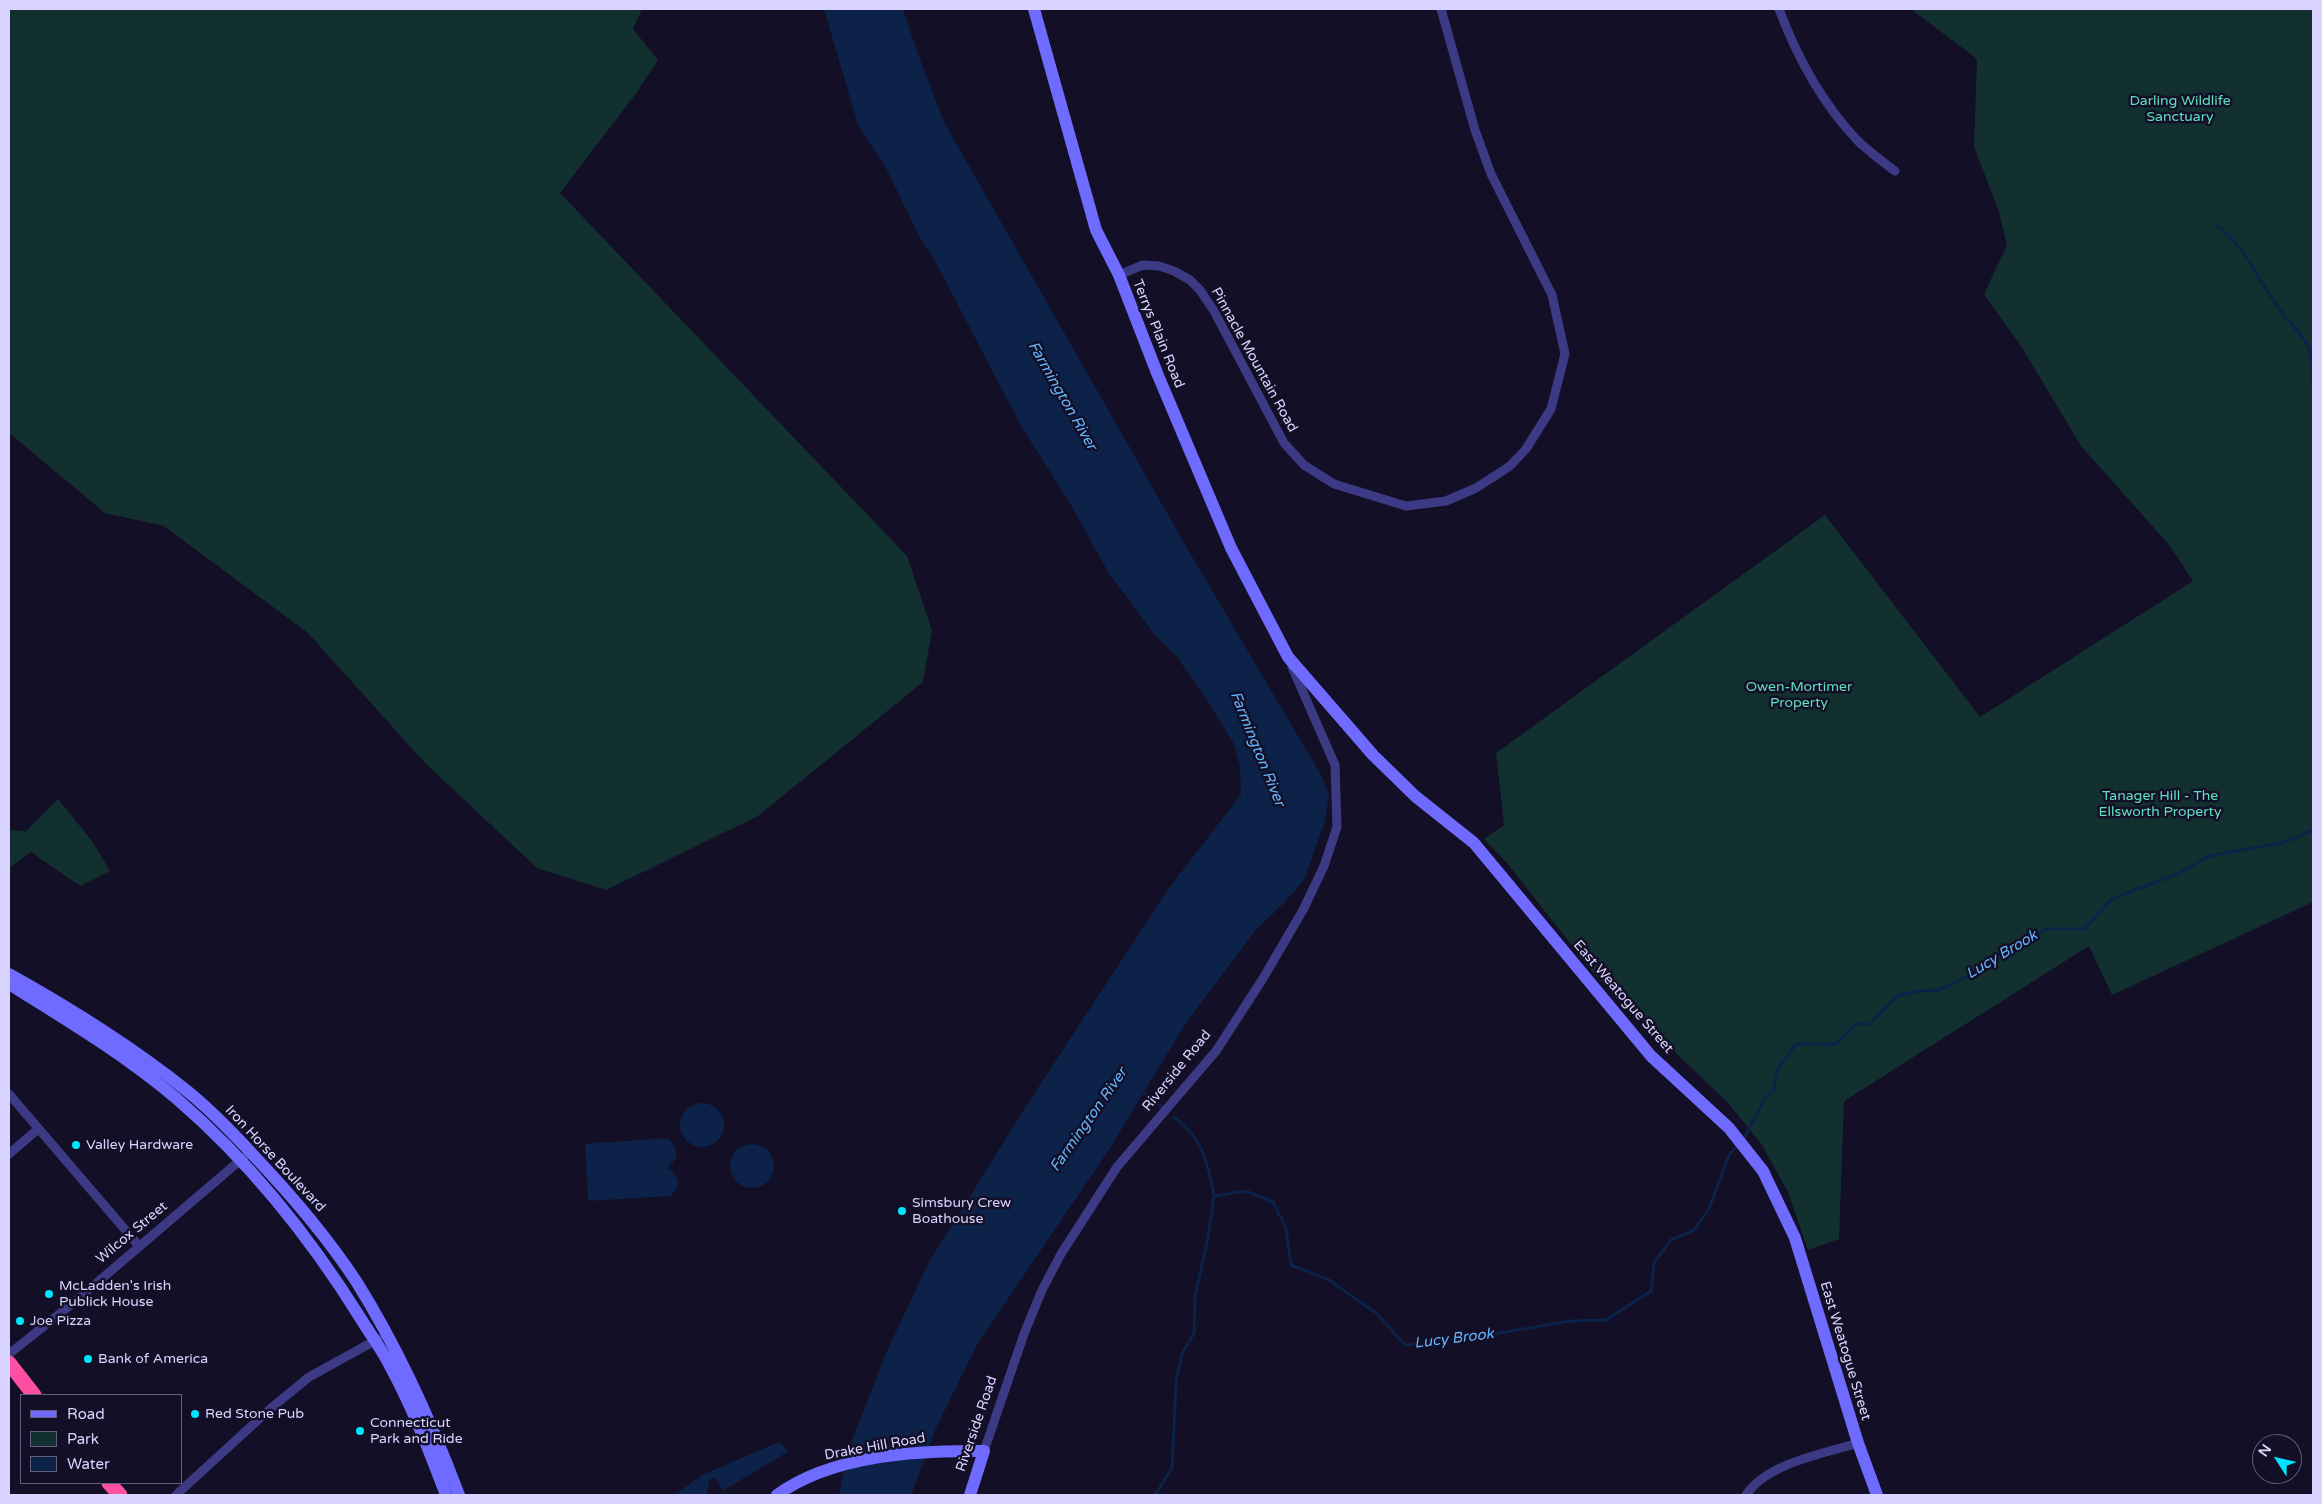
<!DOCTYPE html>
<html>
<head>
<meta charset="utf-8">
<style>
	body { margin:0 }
	#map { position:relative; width:2322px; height:1504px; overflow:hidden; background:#130f26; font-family:"Varela Round",sans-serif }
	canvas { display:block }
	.frame { position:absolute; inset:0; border:10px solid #d9d4ff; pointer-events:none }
	.legend { position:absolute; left:20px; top:1394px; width:162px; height:90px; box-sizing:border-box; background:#130f26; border:1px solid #625e7d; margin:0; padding:6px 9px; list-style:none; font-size:15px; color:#d9d4ff }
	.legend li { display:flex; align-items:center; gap:10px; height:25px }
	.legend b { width:25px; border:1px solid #625e7d }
	.north { position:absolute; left:2252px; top:1434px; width:50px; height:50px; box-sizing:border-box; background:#130f26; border:1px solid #625e7d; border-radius:50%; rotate:305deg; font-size:14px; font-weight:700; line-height:20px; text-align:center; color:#d9d4ff }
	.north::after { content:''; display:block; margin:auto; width:18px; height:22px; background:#00e5ff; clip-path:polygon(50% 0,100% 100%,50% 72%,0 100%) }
</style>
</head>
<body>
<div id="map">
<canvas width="2322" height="1504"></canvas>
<div class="frame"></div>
<ul class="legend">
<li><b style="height:6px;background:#6f6bff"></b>Road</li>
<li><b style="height:14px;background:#12302f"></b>Park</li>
<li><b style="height:14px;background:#0c2248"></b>Water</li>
</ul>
<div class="north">N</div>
</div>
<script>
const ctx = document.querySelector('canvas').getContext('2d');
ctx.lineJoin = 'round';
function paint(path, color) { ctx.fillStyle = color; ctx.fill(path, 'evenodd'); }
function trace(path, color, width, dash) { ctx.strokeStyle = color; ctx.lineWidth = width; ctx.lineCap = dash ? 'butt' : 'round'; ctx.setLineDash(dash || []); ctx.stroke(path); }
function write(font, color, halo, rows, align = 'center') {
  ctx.font = font + ' "Varela Round",sans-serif'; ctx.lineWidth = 5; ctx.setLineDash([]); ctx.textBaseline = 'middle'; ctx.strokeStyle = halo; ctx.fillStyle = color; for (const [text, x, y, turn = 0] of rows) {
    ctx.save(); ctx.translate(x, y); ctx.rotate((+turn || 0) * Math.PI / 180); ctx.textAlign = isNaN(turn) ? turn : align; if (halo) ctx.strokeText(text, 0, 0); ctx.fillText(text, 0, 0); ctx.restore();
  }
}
const green = new Path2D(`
	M9,9H642L633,29L658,60L637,92L560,193L907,556L932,630L923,682L758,816L606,890L537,868L425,763L308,633L164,526L105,513L9,433Z
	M1911,9H2313V902L2112,995L2089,946L1844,1101L1839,1239L1808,1250L1788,1192L1762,1145L1728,1103L1595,975L1507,863L1484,839L1504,825L1496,753L1825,515L1980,717L2193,581L2170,546L2081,446L2021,346L1984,294L2007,245L1998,209L1974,147L1977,59Z
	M58,799L92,841L110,871L80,886L31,852L9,868V830L26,831Z`);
const water = new Path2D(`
	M824,9H903L919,57L944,122L1187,548L1321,775L1329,795L1325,821L1304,880L1284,903L1255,931L1186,1023L1110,1148L978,1343L936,1428L911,1495H839L847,1454L859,1422L887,1351L929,1262L1028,1103L1167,891L1241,794L1240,766L1234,744L1207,700L1177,657L1154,634L1108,572L1071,505L1021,426L934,259L920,238L886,168L858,125Z
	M680 1125a22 22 0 1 1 44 0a22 22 0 1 1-44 0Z
	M667,1138C679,1148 680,1158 667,1168C680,1177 682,1185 670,1196L588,1201L585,1144Z
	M730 1166a22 22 0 1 1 44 0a22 22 0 1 1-44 0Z
	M779,1442L789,1451L729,1487L722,1491L717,1480L713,1478L709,1481L707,1495H681L678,1492L704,1474Z`);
const stream = new Path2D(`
	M2218,226C2249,251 2258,281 2281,311C2290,324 2305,336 2310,351C2313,362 2312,375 2313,386
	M1143,1092L1162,1107
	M1174,1117C1204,1140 1207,1161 1214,1196L1246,1191L1273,1202L1286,1228L1291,1265L1329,1280L1376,1313L1405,1345L1471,1338L1570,1321L1606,1320L1651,1291L1654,1263L1671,1240L1694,1230L1709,1209L1729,1155L1735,1148
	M1744,1138L1766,1097L1774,1089L1777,1070L1796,1044H1836L1856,1024H1869L1897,996L1917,991L1937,990L1958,982L2004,951L2023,944L2046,929H2084L2112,899L2179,873L2209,856L2282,843L2313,830
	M1155,1495L1172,1468L1176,1381L1182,1354L1194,1333L1195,1296L1208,1238L1214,1196`);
const street = new Path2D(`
	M1779,9C1797,57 1821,102 1857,140C1868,151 1882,161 1895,171
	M1119,275L1143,265L1159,266L1174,271L1190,280L1200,290L1214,311L1284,443L1304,465L1334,484L1406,506L1446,501L1476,488L1510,466L1526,449L1551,409L1565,354L1552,295L1491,174L1475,130L1441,9
	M9,1094L139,1246
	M9,1154L38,1129
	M9,1354L78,1299L244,1157
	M984,1451L1024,1334L1042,1290L1061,1254L1117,1167L1216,1051L1262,980L1303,910L1324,866L1337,827L1335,765L1292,667
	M176,1495L270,1409L309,1377L378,1339
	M1746,1495C1767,1463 1823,1454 1858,1443`);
const secondary = new Path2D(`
	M1034,9L1096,230L1119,275L1157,373L1231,548L1288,657L1373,755L1415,796L1474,843L1651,1056L1729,1128L1763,1171L1795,1238L1858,1443L1877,1495
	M9,974C70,1008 131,1046 186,1090C211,1110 234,1134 256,1158C292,1196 327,1237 356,1281C398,1348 431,1421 459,1495
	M9,984C67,1020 125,1055 177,1099C250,1162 310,1237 361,1319C370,1334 381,1348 389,1364C412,1406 429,1450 446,1495
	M777,1495C832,1455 918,1450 984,1451L970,1495`);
const highway = new Path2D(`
	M9,1363L34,1395
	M109,1483L120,1495`);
const markers = [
	[76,1145,5,"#00e5ff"],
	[902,1211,5,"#00e5ff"],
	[49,1294,5,"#00e5ff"],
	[20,1321,5,"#00e5ff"],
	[88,1359,5,"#00e5ff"],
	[195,1414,5,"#00e5ff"],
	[360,1431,5,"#00e5ff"]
];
const parkNames = [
	["Darling Wildlife",2180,101],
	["Sanctuary",2180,117],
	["Owen-Mortimer",1799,687],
	["Property",1799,703],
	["Tanager Hill - The",2160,796],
	["Ellsworth Property",2160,812]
];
const streetNames = [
	["Terrys Plain Road",1158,334,68],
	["Pinnacle Mountain Road",1254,360,61],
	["East Weatogue Street",1623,997,49],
	["Riverside Road",1177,1071,-51],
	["Iron Horse Boulevard",275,1159,47],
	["Wilcox Street",132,1233,-40],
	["East Weatogue Street",1845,1351,73],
	["Riverside Road",977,1424,-71],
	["Drake Hill Road",875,1447,-10]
];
const poiNames = [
	["Valley Hardware",86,1145],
	["Simsbury Crew",912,1203],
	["Boathouse",912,1219],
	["McLadden's Irish",59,1286],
	["Publick House",59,1302],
	["Joe Pizza",30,1321],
	["Bank of America",98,1359],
	["Red Stone Pub",205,1414],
	["Connecticut",370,1423],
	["Park and Ride",370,1439]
];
const waterNames = [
	["Farmington River",1062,396,60],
	["Farmington River",1257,749,68],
	["Lucy Brook",2002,955,-31],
	["Farmington River",1089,1120,-55],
	["Lucy Brook",1454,1339,-7]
];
paint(green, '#12302f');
paint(water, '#0c2248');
trace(stream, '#0c2248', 3);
trace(street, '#3d3a85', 9);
trace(secondary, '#6f6bff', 12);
trace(highway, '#ff4fa3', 15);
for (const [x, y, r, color] of markers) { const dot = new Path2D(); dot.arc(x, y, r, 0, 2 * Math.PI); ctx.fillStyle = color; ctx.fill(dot); trace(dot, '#130f26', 2); }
write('14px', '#5fe0c0', '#130f26', parkNames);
write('14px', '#d9d4ff', '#130f26', streetNames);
write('14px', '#d9d4ff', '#130f26', poiNames, 'left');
write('italic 15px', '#62b6ff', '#130f26', waterNames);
</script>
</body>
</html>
